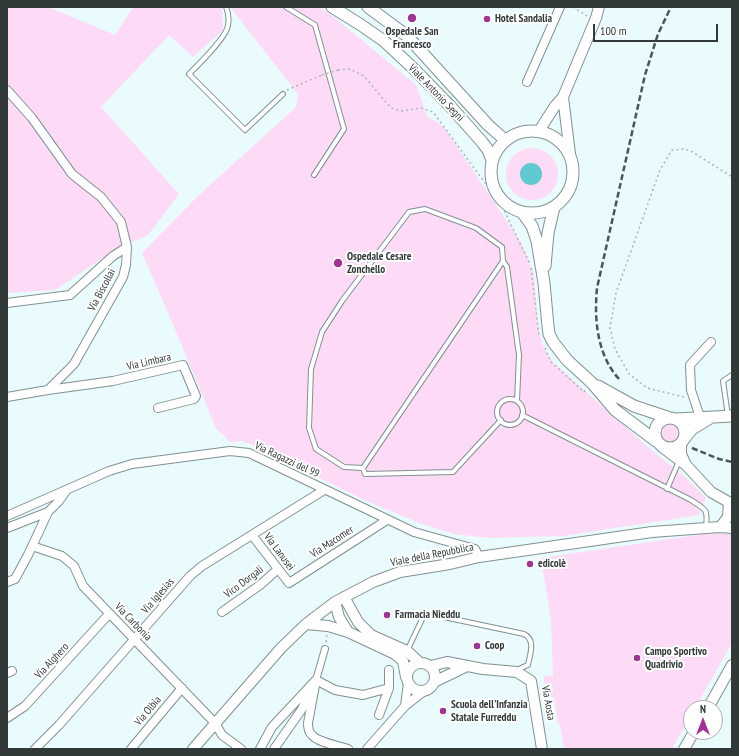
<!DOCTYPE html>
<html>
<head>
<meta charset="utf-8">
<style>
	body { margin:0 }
	#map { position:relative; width:739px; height:756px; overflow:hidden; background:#e9fbfc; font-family:"PT Sans Narrow",sans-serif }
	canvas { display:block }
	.frame { position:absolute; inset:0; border:8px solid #313939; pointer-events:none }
	.north { position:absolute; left:683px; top:700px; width:40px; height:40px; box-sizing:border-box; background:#fff; border:1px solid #adb0b0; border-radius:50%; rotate:0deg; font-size:11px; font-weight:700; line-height:16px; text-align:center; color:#313939 }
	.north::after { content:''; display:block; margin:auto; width:14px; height:18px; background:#9f3494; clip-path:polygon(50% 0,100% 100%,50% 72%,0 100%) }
	.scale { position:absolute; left:593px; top:24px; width:125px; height:18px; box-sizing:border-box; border:2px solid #313939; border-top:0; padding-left:5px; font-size:12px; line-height:14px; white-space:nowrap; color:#313939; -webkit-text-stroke:3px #fff; paint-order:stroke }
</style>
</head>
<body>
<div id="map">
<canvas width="739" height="756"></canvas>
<div class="frame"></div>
<div class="north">N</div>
<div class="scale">100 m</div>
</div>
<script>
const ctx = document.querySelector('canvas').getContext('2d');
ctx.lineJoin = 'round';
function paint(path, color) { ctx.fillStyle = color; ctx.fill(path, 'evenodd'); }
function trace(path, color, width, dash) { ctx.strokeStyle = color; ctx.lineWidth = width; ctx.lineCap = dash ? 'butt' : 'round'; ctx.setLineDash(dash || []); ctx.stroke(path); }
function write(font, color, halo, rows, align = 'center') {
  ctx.font = font + ' "PT Sans Narrow",sans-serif'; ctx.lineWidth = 4; ctx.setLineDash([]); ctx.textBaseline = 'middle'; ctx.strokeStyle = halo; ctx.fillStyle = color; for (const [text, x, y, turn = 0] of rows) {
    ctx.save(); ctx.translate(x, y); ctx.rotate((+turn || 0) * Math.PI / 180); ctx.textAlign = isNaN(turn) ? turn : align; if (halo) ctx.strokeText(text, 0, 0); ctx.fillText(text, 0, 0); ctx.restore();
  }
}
const green = new Path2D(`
	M7,7H48L115,35L133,7H222L223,30L193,57L169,35L101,107L179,194L148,235L116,249L55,290L7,293Z
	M230,7H319L330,14L416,85L427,116L444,127L521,242L534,273L538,327L544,349L554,363L650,449L685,477L706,498L699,515L563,536L490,538L454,534L419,523L362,499L262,449L242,441L230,442L216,428L169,315L142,253L198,196L296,107L298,94Z
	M506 174a26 26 0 1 1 52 0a26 26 0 1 1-52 0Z
	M659 433a11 11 0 1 1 22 0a11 11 0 1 1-22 0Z
	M711,533L732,534V643L695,708H691V715L672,749H564L560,724H558L554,698L550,696C553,691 554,688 550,683H544V676H553L551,620L541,558Z`);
const water = new Path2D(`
	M520 174a11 11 0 1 1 22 0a11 11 0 1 1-22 0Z`);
const path = new Path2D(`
	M573,7L587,16
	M338,70L350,69L364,76L391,108L402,111L421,108L433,112L502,206L530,264
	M287,90L322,75
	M531,268L539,336
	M545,348L551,362L584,392L585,390
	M684,397L647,388L629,374L615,349L610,328L616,293L660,170L672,150L684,149L691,151L732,177
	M326,642L327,634`);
const service = new Path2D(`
	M226,7C228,12 229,20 228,25C227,37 199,64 189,74L245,130L283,94
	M286,7L315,25L344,129L314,175
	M497 412a13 13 0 1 1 26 0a13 13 0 1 1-26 0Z
	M522,415L691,500C706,510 708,508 706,528
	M728,416L723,381L732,375
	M363,468L344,467L316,449L309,428L311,369L322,332L342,301L409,212L425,209L476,228L502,247L503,261L507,267L519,355L517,401
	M363,468L503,261
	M363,468L365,474L453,472L501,420
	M667,489L679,461
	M407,651L425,613L524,634C536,640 530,654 528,665L521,668L517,672`);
const pedestrian = new Path2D(`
	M316,680L325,649`);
const minor = new Path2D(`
	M527,82L560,7
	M7,90L32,118L72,174L101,197L121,222L127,247L126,265L123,277L74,364L48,390L7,397
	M7,303L70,295L113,256L127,247
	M48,390L113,381L183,365L196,396L194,399L158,408
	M700,417L691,390L690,365L711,342
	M7,516L109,471L132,464L230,451L249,453L414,532L475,549L479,557
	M7,528L48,512
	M252,535L289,583L387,520
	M32,546L62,556L74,566L83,586L215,723L222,735L241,749
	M7,582L15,579L28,555L48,512L59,501L66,491
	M222,612L260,585L278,569
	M7,673L12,671
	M316,680L308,723C308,727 308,732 312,735C317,742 339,746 348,749
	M316,680L335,690L363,695L389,688
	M405,706L408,683
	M379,715L389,688V670
	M7,718L25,706L109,614
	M35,749L59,725L190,576L202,566L324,490
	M131,749L182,688
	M260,749L272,727L303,694L316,680
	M274,749L302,709L311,690
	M367,749L405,706L424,691`);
const tertiary = new Path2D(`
	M563,97L570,154
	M539,131L555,106L563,97L596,18L599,7
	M681,444V454L686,465
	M662,447L686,465L711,492L732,504
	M720,527L728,517L729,503
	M344,597L358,622L371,635L407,651L419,662
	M335,602L339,617L348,632
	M306,624L328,626L348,632L395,654L403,661L406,677
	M407 677a14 14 0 1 1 28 0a14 14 0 1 1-28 0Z
	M431,666L447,662L483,669L517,672L531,681L542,749
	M434,682L467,666
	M708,708L732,665
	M193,749L281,648L306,624L335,602L373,582L400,572L450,564L479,557L652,532L720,527L732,528
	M684,749L694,732`);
const secondary = new Path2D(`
	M332,7L361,25L384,41L413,68L451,107L482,142L488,150L492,160
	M368,7L407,36L488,125L505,140
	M491 172a41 41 0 1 1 82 0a41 41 0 1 1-82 0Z
	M522,212L532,226L537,241L544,283L548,326L549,334L553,342L567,360L592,383L615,410L656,441
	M545,266L548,233L554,207
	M598,386L634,406L670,418
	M655 433a15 15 0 1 1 30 0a15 15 0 1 1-30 0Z
	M676,419L732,416
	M684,439L692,429L710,418`);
const rail = new Path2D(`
	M619,379C597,355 594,319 597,288L645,75L658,34L671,7
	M692,448L719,459L732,462`);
const pathBridge = new Path2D(`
	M322,75L338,70`);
const markers = [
	[412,18,5,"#9f3494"],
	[487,19,4,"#9f3494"],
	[338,263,5,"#9f3494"],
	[530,564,4,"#9f3494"],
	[387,615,4,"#9f3494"],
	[477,646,4,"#9f3494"],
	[637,658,4,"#9f3494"],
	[443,711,4,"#9f3494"]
];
const poiNames = [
	["Hotel Sandalia",495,19],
	["Ospedale San",412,32,"center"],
	["Francesco",412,45,"center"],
	["Ospedale Cesare",347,257],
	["Zonchello",347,270],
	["edicolè",538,564],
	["Farmacia Nieddu",395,615],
	["Coop",485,646],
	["Campo Sportivo",645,652],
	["Quadrivio",645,665],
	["Scuola dell'Infanzia",451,705],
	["Statale Furreddu",451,718]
];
const streetNames = [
	["Viale Antonio Segni",436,93,46],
	["Via Biscollai",102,290,-62],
	["Via Limbara",149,362,-13],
	["Via Ragazzi del 99",287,460,25],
	["Via Macomer",332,542,-33],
	["Via Lanusei",279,552,53],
	["Viale della Repubblica",432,555,-11],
	["Vico Dorgali",244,582,-37],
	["Via Iglesias",158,596,-49],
	["Via Carbonia",133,622,46],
	["Via Alghero",52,661,-47],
	["Via Aosta",548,703,80],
	["Via Olbia",148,711,-50]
];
paint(green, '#fddbf6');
paint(water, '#60c8cf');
trace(service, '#809192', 6);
trace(pedestrian, '#809192', 8);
trace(minor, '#809192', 10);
trace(tertiary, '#809192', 12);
trace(secondary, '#809192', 13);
trace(path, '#a7b6b7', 1.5, [2, 3]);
trace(service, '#fff', 4);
trace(pedestrian, '#fff', 6);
trace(minor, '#fff', 8);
trace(tertiary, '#fff', 10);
trace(secondary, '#fff', 11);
trace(rail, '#4d5657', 2.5, [6, 3]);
trace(pathBridge, '#a7b6b7', 1.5, [2, 3]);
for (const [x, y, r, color] of markers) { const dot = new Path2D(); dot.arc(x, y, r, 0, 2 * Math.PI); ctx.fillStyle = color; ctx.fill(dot); trace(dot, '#fff', 1.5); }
write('bold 11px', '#313939', '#fff', poiNames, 'left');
write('11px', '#313939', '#fff', streetNames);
</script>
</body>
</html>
